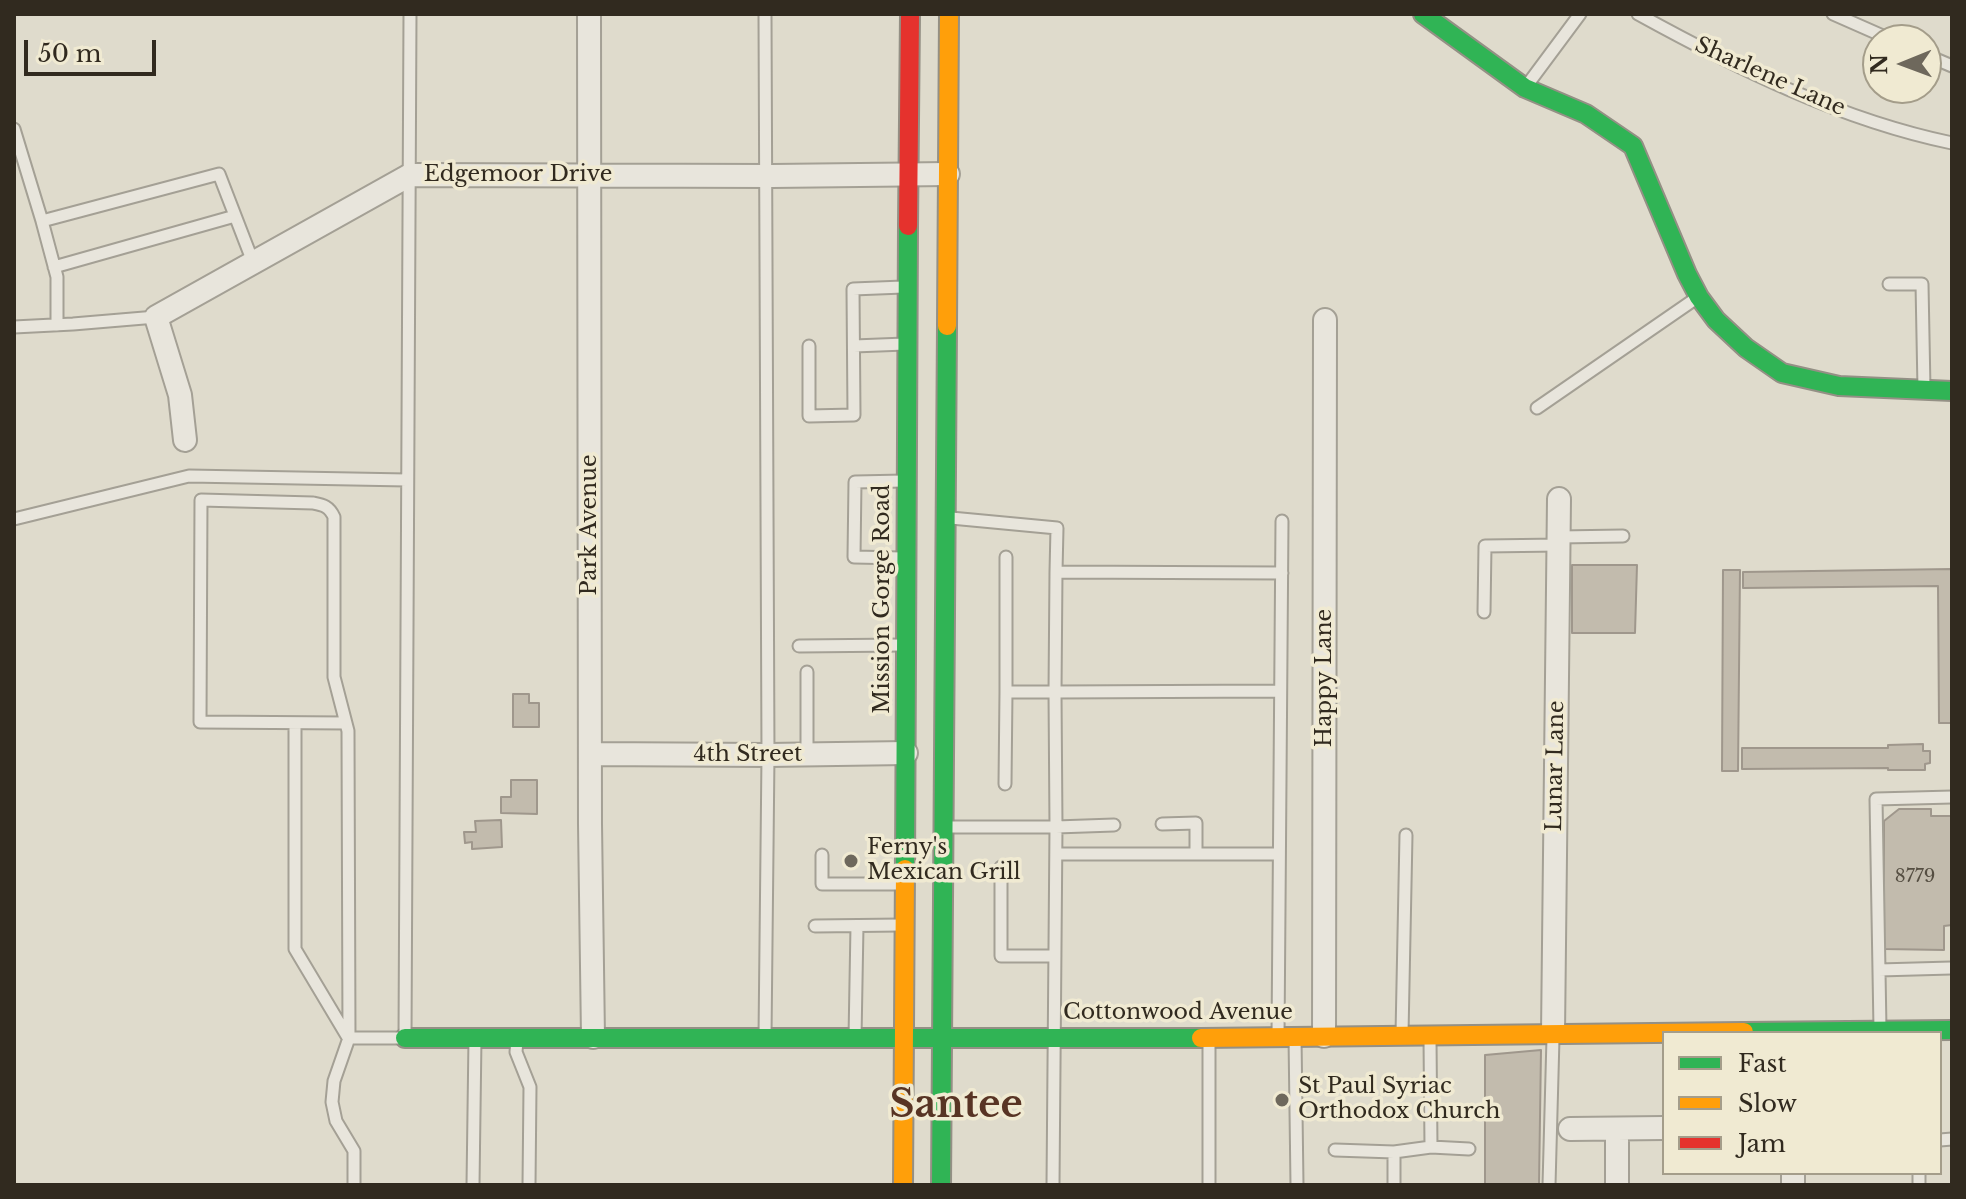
<!DOCTYPE html>
<html>
<head>
<meta charset="utf-8">
<style>
	body { margin:0 }
	#map { position:relative; width:1966px; height:1199px; overflow:hidden; background:#dfdbcc; font-family:"Libre Baskerville",serif }
	canvas { display:block }
	.frame { position:absolute; inset:0; border:16px solid #312a1f; pointer-events:none }
	.legend { position:absolute; left:1662px; top:1031px; width:280px; height:144px; box-sizing:border-box; background:#f0ead2; border:2px solid #a49d8a; margin:0; padding:10px 14px; list-style:none; font-size:24px; color:#312a1f }
	.legend li { display:flex; align-items:center; gap:16px; height:40px }
	.legend b { width:40px; border:2px solid #a49d8a }
	.north { position:absolute; left:1862px; top:24px; width:80px; height:80px; box-sizing:border-box; background:#f0ead2; border:2px solid #a49d8a; border-radius:50%; rotate:269deg; font-size:22px; font-weight:700; line-height:32px; text-align:center; color:#312a1f }
	.north::after { content:''; display:block; margin:auto; width:28px; height:36px; background:#6e685c; clip-path:polygon(50% 0,100% 100%,50% 72%,0 100%) }
	.scale { position:absolute; left:24px; top:40px; width:132px; height:36px; box-sizing:border-box; border:4px solid #312a1f; border-top:0; padding-left:10px; font-size:24px; line-height:28px; white-space:nowrap; color:#312a1f; -webkit-text-stroke:6px #f0ead2; paint-order:stroke }
</style>
</head>
<body>
<div id="map">
<canvas width="1966" height="1199"></canvas>
<div class="frame"></div>
<ul class="legend">
<li><b style="height:10px;background:#30b455"></b>Fast</li>
<li><b style="height:10px;background:#ff9f0a"></b>Slow</li>
<li><b style="height:10px;background:#e5322d"></b>Jam</li>
</ul>
<div class="north">N</div>
<div class="scale">50 m</div>
</div>
<script>
const ctx = document.querySelector('canvas').getContext('2d');
ctx.lineJoin = 'round';
function paint(path, color) { ctx.fillStyle = color; ctx.fill(path, 'evenodd'); }
function trace(path, color, width, dash) { ctx.strokeStyle = color; ctx.lineWidth = width; ctx.lineCap = dash ? 'butt' : 'round'; ctx.setLineDash(dash || []); ctx.stroke(path); }
function write(font, color, halo, rows, align = 'center') {
  ctx.font = font + ' "Libre Baskerville",serif'; ctx.lineWidth = 7; ctx.setLineDash([]); ctx.textBaseline = 'middle'; ctx.strokeStyle = halo; ctx.fillStyle = color; for (const [text, x, y, turn = 0] of rows) {
    ctx.save(); ctx.translate(x, y); ctx.rotate((+turn || 0) * Math.PI / 180); ctx.textAlign = isNaN(turn) ? turn : align; if (halo) ctx.strokeText(text, 0, 0); ctx.fillText(text, 0, 0); ctx.restore();
  }
}
const building = new Path2D(`
	M1572,565H1637L1635,633H1572Z
	M1952,569V723H1939L1938,586L1743,588V572Z
	M1723,570H1740L1738,771H1722Z
	M513,694H529V703H539V727H513Z
	M1923,744V751H1930V763L1925,764V770H1888V768L1742,769V748H1888V745Z
	M511,780H537V814L501,813V797H511Z
	M1899,809H1931V816H1952V925L1944,926V950L1884,949V821Z
	M501,820L502,847L472,849V842L465,843L464,832H476L475,821Z
	M1541,1050L1539,1185H1485V1055Z`);
const lane = new Path2D(`
	M765,14L768,755L765,1037
	M1638,14C1736,68 1841,120 1952,143
	M1833,14L1892,40
	M1926,55L1952,66
	M1525,88L1580,14
	M14,129L42,221
	M54,267L235,216
	M1889,284H1922L1924,389
	M57,325V277L42,221L219,174L253,262
	M14,327L73,324L156,317
	M809,346V416L854,415L853,289L903,287
	M854,346L905,344
	M1537,408L1698,297
	M951,518L1057,528L1056,572
	M14,519L189,476L407,480
	M1559,537L1623,536
	M1006,557V692H1055L1056,572L1282,573
	M902,558L854,557L855,482L904,481
	M1484,612L1485,546L1559,545
	M799,646L902,645
	M295,723V949L347,1036
	M346,723L200,722L201,500L313,503C323,505 329,506 334,517V677L348,731L349,1038L334,1081L332,1102L336,1121L354,1151V1185
	M807,755V672
	M1005,784L1006,692
	M1162,824L1196,823V854
	M1114,825L1056,827L1055,692L1280,691
	M947,827H1056L1053,1185
	M1056,854H1278
	M822,855V884H901
	M1001,867V956H1055
	M815,926L901,925
	M1879,970L1951,968
	M1880,1029L1876,799L1952,797
	M1402,1034L1406,835
	M1278,1037L1282,521
	M1295,1037L1297,1185
	M349,1038H405L410,14
	M855,1038L857,926
	M1209,1039V1185
	M1430,1039L1431,1147
	M517,1040L516,1052L530,1087L529,1185
	M1940,1140L1952,1139
	M1335,1150L1394,1152L1431,1147L1469,1149
	M473,1185L475,1038
	M1394,1185V1152
	M1549,1185L1553,1038
	M1919,1185V1173`);
const street = new Path2D(`
	M589,14L590,824L593,1037
	M185,440L180,395L156,317L410,175L772,176L948,174
	M590,754L768,755L906,753
	M1553,1033L1559,499
	M1324,1036L1325,320
	M1570,1129L1664,1128
	M1617,1185V1129
	M1793,1185V1173`);
const fast = new Path2D(`
	M1423,14L1525,88L1586,114L1633,146L1687,274L1699,297L1716,320L1746,348L1782,373L1839,386L1952,391
	M905,869L908,226
	M1744,1032L1952,1030
	M405,1038H1201
	M941,1185L947,326`);
const slow = new Path2D(`
	M947,326L949,14
	M1201,1038L1744,1032
	M903,1185L905,869`);
const jam = new Path2D(`
	M908,226L910,14`);
const markers = [
	[851,861,8,"#6e685c"],
	[1282,1100,8,"#6e685c"]
];
const numberNames = [
	["8779",1915,877]
];
const streetNames = [
	["Sharlene Lane",1770,77,24],
	["Edgemoor Drive",518,175],
	["Park Avenue",590,525,-90],
	["Mission Gorge Road",883,599,-90],
	["Happy Lane",1325,678,-90],
	["4th Street",748,755],
	["Lunar Lane",1556,766,-89],
	["Cottonwood Avenue",1178,1013]
];
const poiNames = [
	["Ferny's",867,848],
	["Mexican Grill",867,873],
	["St Paul Syriac",1298,1087],
	["Orthodox Church",1298,1112]
];
const townNames = [
	["Santee",956,1106]
];
paint(building, '#c2bbad');
trace(building, '#9f978c', 2);
trace(lane, '#a4a095', 15);
trace(street, '#a4a095', 26);
trace(fast, '#949085', 22);
trace(slow, '#949085', 22);
trace(jam, '#949085', 22);
trace(lane, '#e8e5dc', 11);
trace(street, '#e8e5dc', 22);
trace(fast, '#30b455', 18);
trace(slow, '#ff9f0a', 18);
trace(jam, '#e5322d', 18);
for (const [x, y, r, color] of markers) { const dot = new Path2D(); dot.arc(x, y, r, 0, 2 * Math.PI); ctx.fillStyle = color; ctx.fill(dot); trace(dot, '#f0ead2', 3); }
write('18px', '#554e42', null, numberNames);
write('22px', '#312a1f', '#f0ead2', streetNames);
write('22px', '#312a1f', '#f0ead2', poiNames, 'left');
write('bold 38px', '#583424', '#f0ead2', townNames);
</script>
</body>
</html>
